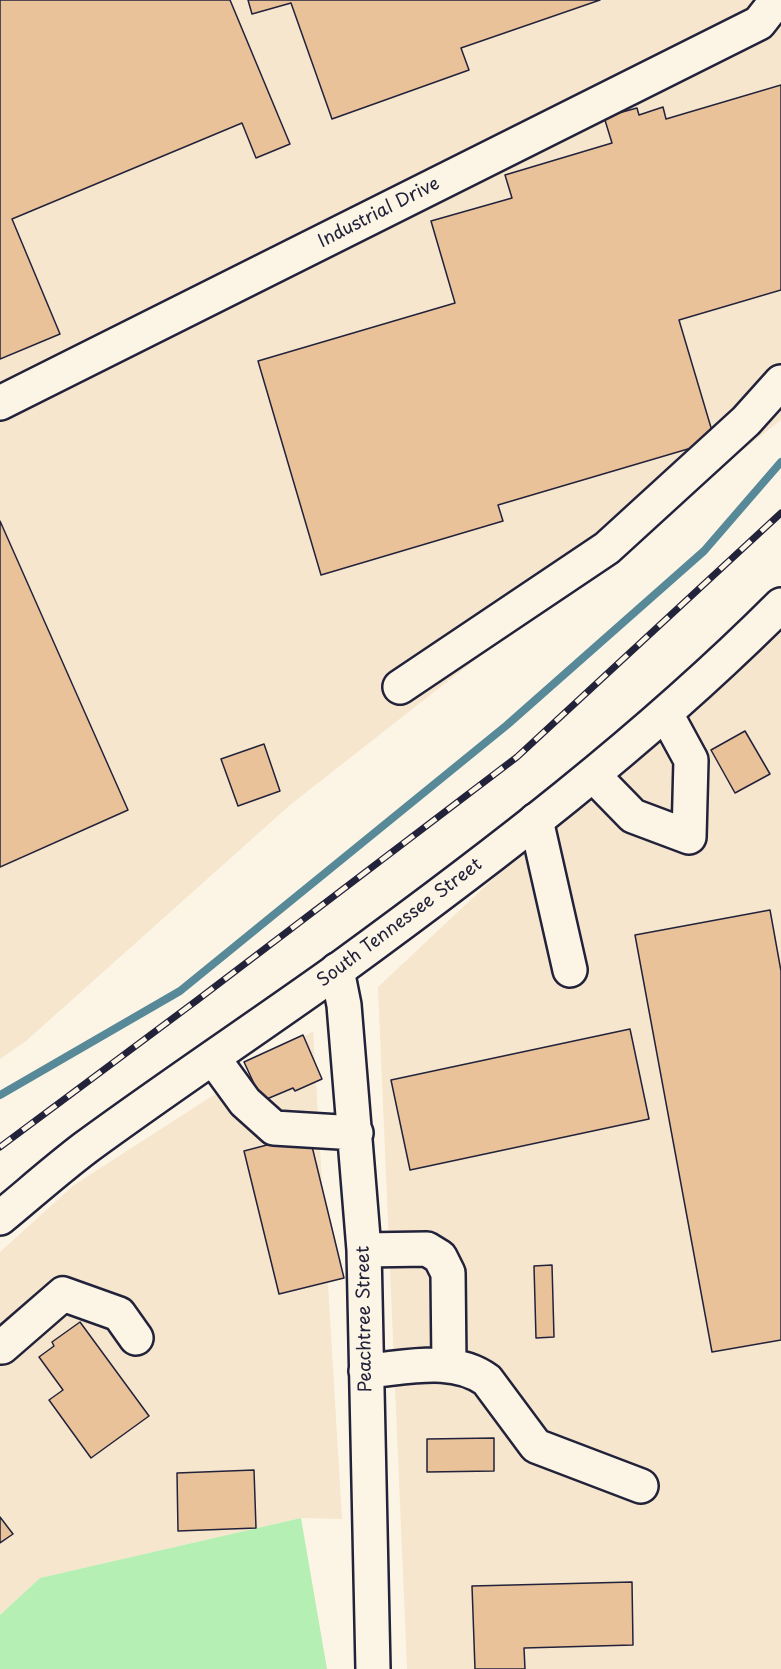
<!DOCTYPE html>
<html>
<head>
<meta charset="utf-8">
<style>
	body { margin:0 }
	canvas { display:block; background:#fcf5e5 }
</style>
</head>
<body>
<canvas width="781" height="1669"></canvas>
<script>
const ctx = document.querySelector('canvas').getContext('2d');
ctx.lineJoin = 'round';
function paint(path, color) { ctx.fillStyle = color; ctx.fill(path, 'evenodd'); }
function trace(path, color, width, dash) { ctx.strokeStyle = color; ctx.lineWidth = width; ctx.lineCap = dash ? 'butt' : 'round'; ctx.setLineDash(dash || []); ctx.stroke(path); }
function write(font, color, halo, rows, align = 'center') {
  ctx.font = font + ' "Playpen Sans",sans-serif'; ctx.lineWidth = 6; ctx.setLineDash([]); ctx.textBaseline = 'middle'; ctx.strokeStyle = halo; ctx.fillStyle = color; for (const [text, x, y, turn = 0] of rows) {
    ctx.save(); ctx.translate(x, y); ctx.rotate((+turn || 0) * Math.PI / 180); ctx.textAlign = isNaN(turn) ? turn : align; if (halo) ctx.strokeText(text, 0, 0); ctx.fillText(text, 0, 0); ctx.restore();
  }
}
const built = new Path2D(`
	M0,0H781V420L290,805L26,1041L0,1059Z
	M781,608V1669H407L378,987Z
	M313,1031L342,1519L301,1518L40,1578L0,1615V1252L74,1185Z`);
const green = new Path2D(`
	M301,1518L327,1669H0V1615L40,1578Z`);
const stream = new Path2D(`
	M0,1095L180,991L507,725L704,551L781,462`);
const building = new Path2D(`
	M0,0H230L290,144L256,158L242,123L12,219L60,334L0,359Z
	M248,0H600L461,48L469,70L332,119L291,3L252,14Z
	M781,85V290L679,320L715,441L498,505L503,521L321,575L258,361L455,303L431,221L512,198L505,175L612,143L604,117L637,108L639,115L663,107L666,119Z
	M0,521L128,810L0,867Z
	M745,731L770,774L735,793L711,750Z
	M264,744L280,791L238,806L221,759Z
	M770,910L781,971V1340L712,1352L635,935Z
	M630,1029L649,1119L410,1170L391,1080Z
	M303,1035L322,1079L295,1091L293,1088L262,1101L244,1062Z
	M309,1134L344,1278L279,1294L244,1151Z
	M552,1265L554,1337L536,1338L534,1266Z
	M80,1322L149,1416L91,1458L49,1400L63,1390L39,1357L54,1346L52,1342Z
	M494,1438V1471L427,1472V1439Z
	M254,1470L256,1528L178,1531L177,1473Z
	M0,1517L13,1534L0,1543Z
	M632,1582L633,1645L524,1648L525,1669H475L472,1586Z`);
const minor = new Path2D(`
	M0,403L759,23L777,0
	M400,687L607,548L746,421L781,382
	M593,775L633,816L689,837L691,760L666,714
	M536,820L570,970
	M337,970L344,1005L364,1250L373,1669
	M213,1058L245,1102L274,1128L356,1133
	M364,1250L427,1249L440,1257L448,1273L449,1364
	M0,1345L2,1347L63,1294L119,1314L136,1338
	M366,1371C406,1368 453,1355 487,1380L536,1446L641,1486`);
const major = new Path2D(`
	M0,1218C28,1195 56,1170 85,1148C168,1087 254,1030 338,970C493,857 645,741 781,605`);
const rail = new Path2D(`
	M0,1147L196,1001L517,757L781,513`);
const streetNames = [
	["Industrial Drive",379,213,-27],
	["South Tennessee Street",400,923,-37],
	["Peachtree Street",365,1319,-91]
];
paint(built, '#f6e6ce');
paint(green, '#b6efb3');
trace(stream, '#588998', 8);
paint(building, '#e9c29a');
trace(building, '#22223b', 1.5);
trace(minor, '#22223b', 38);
trace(major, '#22223b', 38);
trace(minor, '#fcf5e5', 33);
trace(major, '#fcf5e5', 33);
trace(rail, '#22223b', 7);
trace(rail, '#fcf5e5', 4.5, [14]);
write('18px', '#22223b', '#fcf5e5', streetNames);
</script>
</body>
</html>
